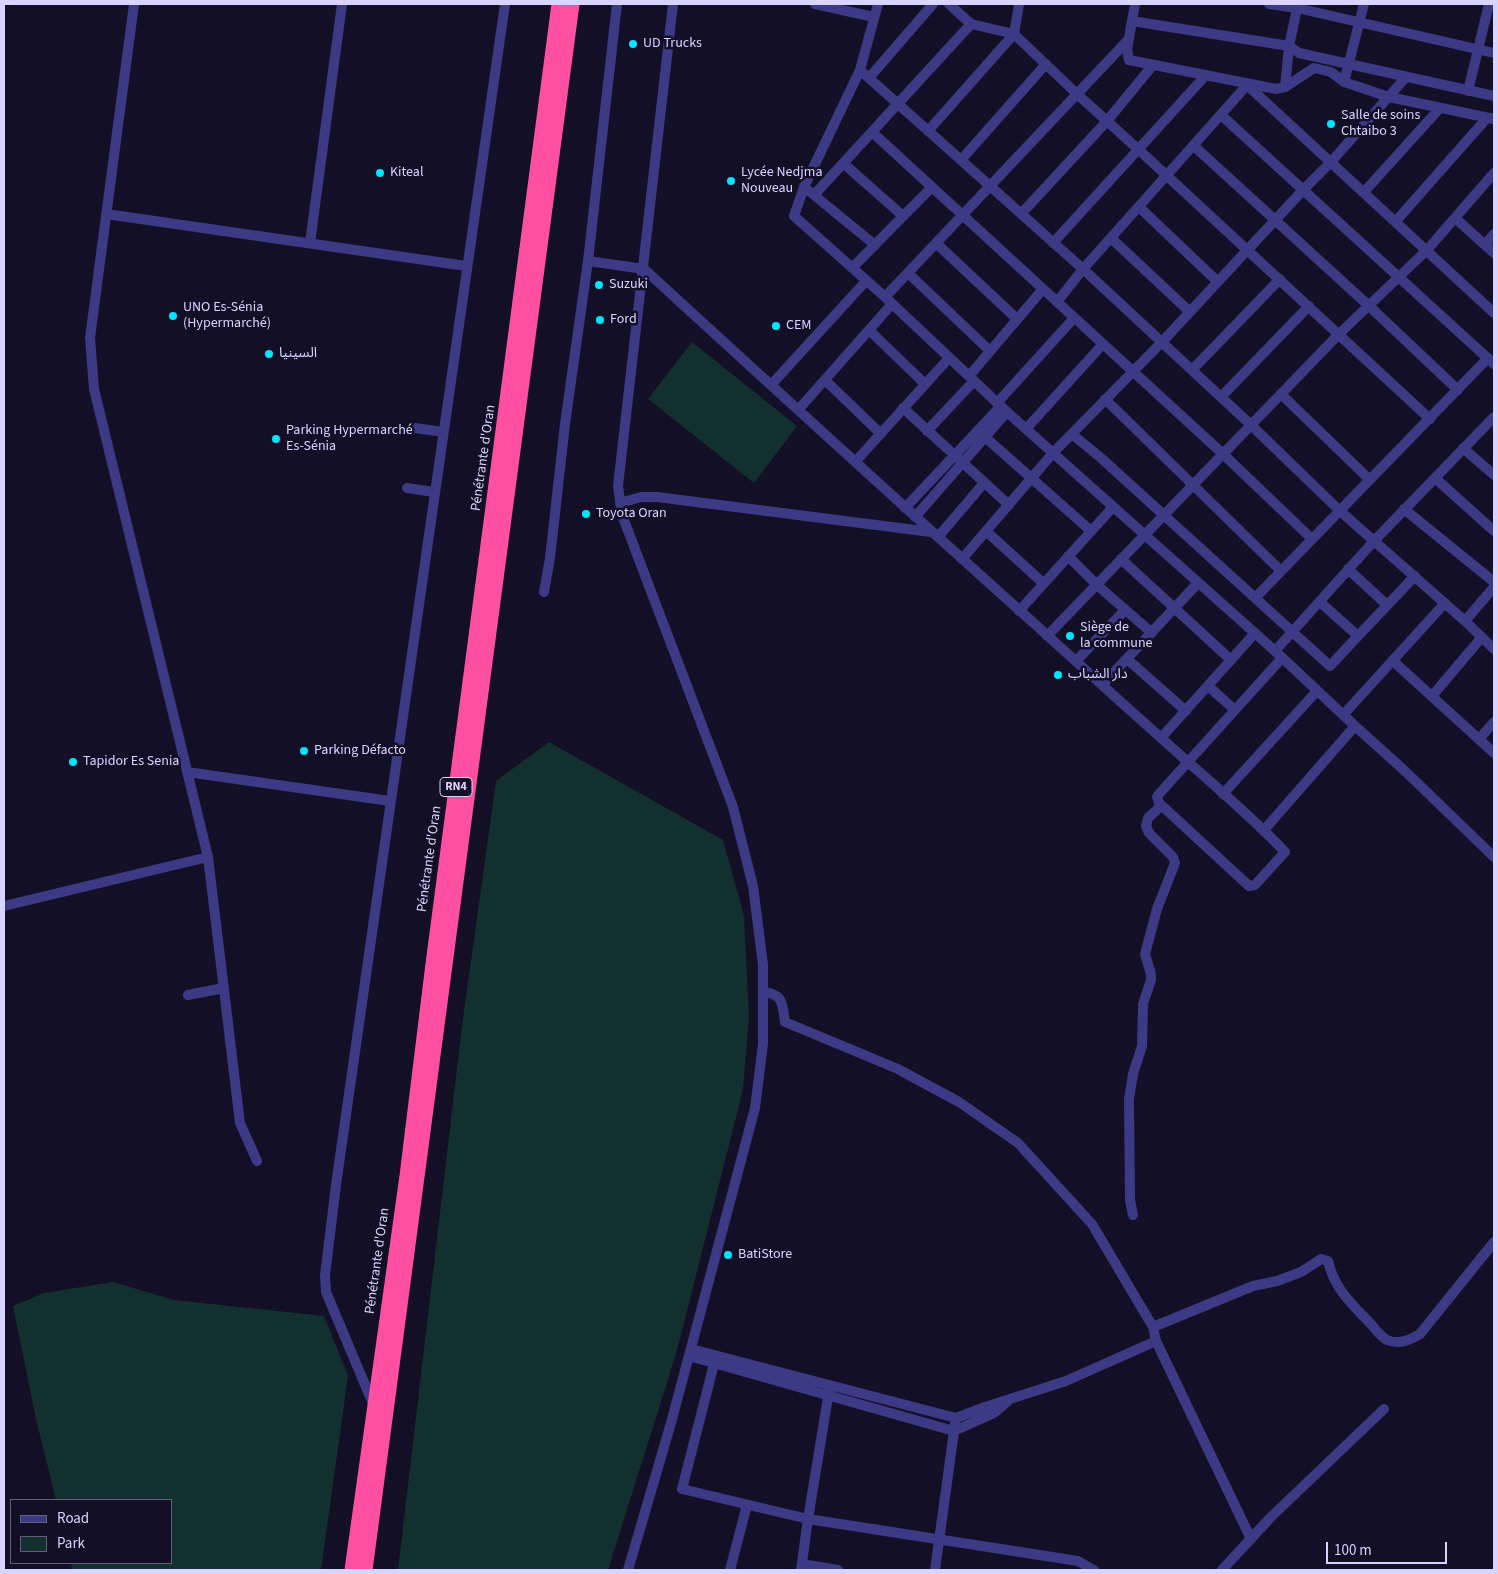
<!DOCTYPE html>
<html>
<head>
<meta charset="utf-8">
<style>
	body { margin:0 }
	#map { position:relative; width:1498px; height:1574px; overflow:hidden; background:#130f26; font-family:"Source Sans 3",sans-serif }
	canvas { display:block }
	.frame { position:absolute; inset:0; border:5px solid #d9d4ff; pointer-events:none }
	.legend { position:absolute; left:10px; top:1499px; width:162px; height:65px; box-sizing:border-box; background:#130f26; border:1px solid #625e7d; margin:0; padding:6px 9px; list-style:none; font-size:15px; color:#d9d4ff }
	.legend li { display:flex; align-items:center; gap:10px; height:25px }
	.legend b { width:25px; border:1px solid #625e7d }
	.scale { position:absolute; left:1326px; top:1542px; width:121px; height:22px; box-sizing:border-box; border:2px solid #d9d4ff; border-top:0; padding-left:6px; font-size:15px; line-height:18px; white-space:nowrap; color:#d9d4ff; -webkit-text-stroke:4px #130f26; paint-order:stroke }
</style>
</head>
<body>
<div id="map">
<canvas width="1498" height="1574"></canvas>
<div class="frame"></div>
<ul class="legend">
<li><b style="height:6px;background:#3d3a85"></b>Road</li>
<li><b style="height:14px;background:#12302f"></b>Park</li>
</ul>
<div class="scale">100 m</div>
</div>
<script>
const ctx = document.querySelector('canvas').getContext('2d');
ctx.lineJoin = 'round';
function paint(path, color) { ctx.fillStyle = color; ctx.fill(path, 'evenodd'); }
function trace(path, color, width, dash) { ctx.strokeStyle = color; ctx.lineWidth = width; ctx.lineCap = dash ? 'butt' : 'round'; ctx.setLineDash(dash || []); ctx.stroke(path); }
function write(font, color, halo, rows, align = 'center') {
  ctx.font = font + ' "Source Sans 3","Noto Sans Arabic",sans-serif'; ctx.lineWidth = 5; ctx.setLineDash([]); ctx.textBaseline = 'middle'; ctx.strokeStyle = halo; ctx.fillStyle = color; for (const [text, x, y, turn = 0] of rows) {
    ctx.save(); ctx.translate(x, y); ctx.rotate((+turn || 0) * Math.PI / 180); ctx.textAlign = isNaN(turn) ? turn : align; if (halo) ctx.strokeText(text, 0, 0); ctx.fillText(text, 0, 0); ctx.restore();
  }
}
const green = new Path2D(`
	M692,342L797,426L754,483L648,399Z
	M549,742L723,840L744,916L749,1017L743,1090L676,1354L608,1570H398L462,1026L496,781Z
	M113,1282L174,1300L324,1316L348,1376L321,1570H72L71,1563H171V1500H56L36,1419L13,1306L44,1293Z`);
const minor = new Path2D(`
	M134,4L90,338L94,389L208,857L240,1123L257,1161
	M815,4L874,17
	M878,4L860,70L804,187L794,216L885,297L1007,412L1275,651L1355,726
	M949,4L971,24L1014,34L1077,94L1139,150L1430,419
	M1135,4L1127,49L1129,60L1276,89L1285,87L1314,68L1331,72L1344,82L1389,97L1494,119
	M1269,4L1297,8L1494,53
	M1132,21L1289,46L1299,53L1494,96
	M860,70L1083,269L1251,425L1340,511L1465,621L1494,649
	M869,78L933,4
	M1344,82L1364,4
	M1247,85L1494,313
	M1285,87L1289,46L1298,4
	M1468,91L1489,4
	M1221,115L1494,364
	M928,131L1014,34L1019,4
	M872,132L1223,454L1312,539
	M1194,146L1368,305L1458,390
	M961,160L1046,64
	M843,163L903,216
	M809,191L875,245
	M1364,192L1440,108
	M814,195L971,24
	M1139,207L1218,282
	M106,214L466,266
	M1021,214L1107,121L1153,65
	M1455,218L1494,253
	M1396,221L1487,118
	M1111,238L1190,312
	M310,243L342,4
	M936,243L1017,319
	M1053,243L1206,75
	M1485,245L1494,234
	M588,261L644,269C775,389 905,508 1037,626C1084,669 1132,712 1179,754C1215,786 1252,817 1285,852L1255,885L1249,886L1159,803L1157,797L1159,794L1282,658
	M852,268L932,187
	M908,273L990,351
	M885,297L1129,39
	M1057,302L1083,269L1248,84
	M869,330L925,384
	M1192,370L1280,279
	M969,376L1043,289
	M825,380L881,434
	M771,385L866,281
	M1281,394L1370,480
	M1221,397L1309,306
	M1105,399L1281,571
	M997,403L1074,318
	M903,408L1009,505
	M798,410L892,304
	M415,428L443,432
	M1026,429L1103,344
	M927,431L974,381
	M1072,434L1101,458L1330,666L1358,636
	M985,437L1091,531
	M1463,448L1494,475
	M855,462L949,358
	M1435,478L1494,531
	M407,488L434,492
	M620,503L641,497H657L931,532
	M905,508L1001,406
	M1404,509L1494,582
	M915,517L1007,412
	M986,531L1043,583
	M938,537L984,483
	M1068,556L1097,585L1152,633
	M962,559L1053,453L1162,342L1303,190L1331,162L1406,77
	M1121,559L1231,660
	M1348,569L1387,605
	M544,592L550,558L565,424L588,261L617,4
	M1255,598L1488,358
	M1320,602L1358,636L1415,576
	M1019,611L1113,507
	M1465,621L1494,587
	M1047,636L1339,334L1427,250L1494,173
	M1275,651L1374,541L1494,417
	M1127,659L1186,711
	M1076,661L1125,610
	M1393,661L1494,753
	M1102,685L1198,583
	M1208,686L1235,710
	M1432,696L1482,637
	M1343,715L1445,603
	M1161,738L1255,633
	M1479,739L1494,722
	M187,772L390,801
	M1223,794L1317,691
	M1264,830L1355,726L1406,772L1494,857
	M4,906L208,857
	M763,992C784,994 782,1004 785,1022L898,1069L959,1102L1018,1143L1092,1224L1153,1327L1156,1341
	M188,995L224,988
	M1133,1215L1130,1200L1129,1099L1133,1074L1142,1046L1143,1004L1151,980V974L1145,954L1157,909L1175,863L1173,857L1149,833L1146,826L1148,818L1161,806
	M1153,1327L1253,1286L1277,1281L1301,1272L1321,1259L1328,1261C1335,1290 1351,1303 1371,1324C1375,1329 1381,1337 1387,1340C1399,1345 1410,1340 1420,1334L1494,1242
	M691,1349L956,1418L985,1407L1066,1381L1156,1341L1251,1539
	M689,1356L954,1431L994,1413L1007,1402
	M714,1364L682,1489L808,1519L1078,1561L1094,1570
	M374,1406L326,1292L325,1275L336,1185L505,4
	M802,1564L838,1570
	M628,1570L671,1423L755,1108L763,1044V965L753,886L733,807L622,515L618,486L673,4
	M730,1570L747,1505
	M801,1570L808,1519L829,1391
	M935,1570L955,1424
	M1222,1570L1271,1517L1384,1409`);
const highway = new Path2D(`
	M352,1570L407,1176L433,964L559,4
	M365,1570L572,4`);
const markers = [
	[633,44,5,"#00e5ff"],
	[1331,124,5,"#00e5ff"],
	[380,173,5,"#00e5ff"],
	[731,181,5,"#00e5ff"],
	[599,285,5,"#00e5ff"],
	[173,316,5,"#00e5ff"],
	[600,320,5,"#00e5ff"],
	[776,326,5,"#00e5ff"],
	[269,354,5,"#00e5ff"],
	[276,439,5,"#00e5ff"],
	[586,514,5,"#00e5ff"],
	[1070,636,5,"#00e5ff"],
	[1058,675,5,"#00e5ff"],
	[304,751,5,"#00e5ff"],
	[73,762,5,"#00e5ff"],
	[728,1255,5,"#00e5ff"]
];
const shields = [
	[456,787,32]
];
const shieldNames = [
	["RN4",456,787]
];
const poiNames = [
	["UD Trucks",643,44],
	["Salle de soins",1341,116],
	["Chtaibo 3",1341,132],
	["Kiteal",390,173],
	["Lycée Nedjma",741,173],
	["Nouveau",741,189],
	["Suzuki",609,285],
	["UNO Es-Sénia",183,308],
	["(Hypermarché)",183,324],
	["Ford",610,320],
	["CEM",786,326],
	["السينيا",279,354],
	["Parking Hypermarché",286,431],
	["Es-Sénia",286,447],
	["Toyota Oran",596,514],
	["Siège de",1080,628],
	["la commune",1080,644],
	["دار الشباب",1068,675],
	["Parking Défacto",314,751],
	["Tapidor Es Senia",83,762],
	["BatiStore",738,1255]
];
const streetNames = [
	["Pénétrante d'Oran",484,458,-82],
	["Pénétrante d'Oran",430,859,-82],
	["Pénétrante d'Oran",378,1261,-82]
];
paint(green, '#12302f');
trace(minor, '#3d3a85', 10);
trace(highway, '#ff4fa3', 15);
for (const [x, y, r, color] of markers) { const dot = new Path2D(); dot.arc(x, y, r, 0, 2 * Math.PI); ctx.fillStyle = color; ctx.fill(dot); trace(dot, '#130f26', 2); }
for (const [x, y, w] of shields) { const box = new Path2D(); box.roundRect(x - w / 2, y - 9.5, w, 19, 4); ctx.fillStyle = '#130f26'; ctx.fill(box); trace(box, '#d9d4ff', 1); }
write('bold 12px', '#d9d4ff', null, shieldNames);
write('14px', '#d9d4ff', '#130f26', poiNames, 'left');
write('14px', '#d9d4ff', '#130f26', streetNames);
</script>
</body>
</html>
